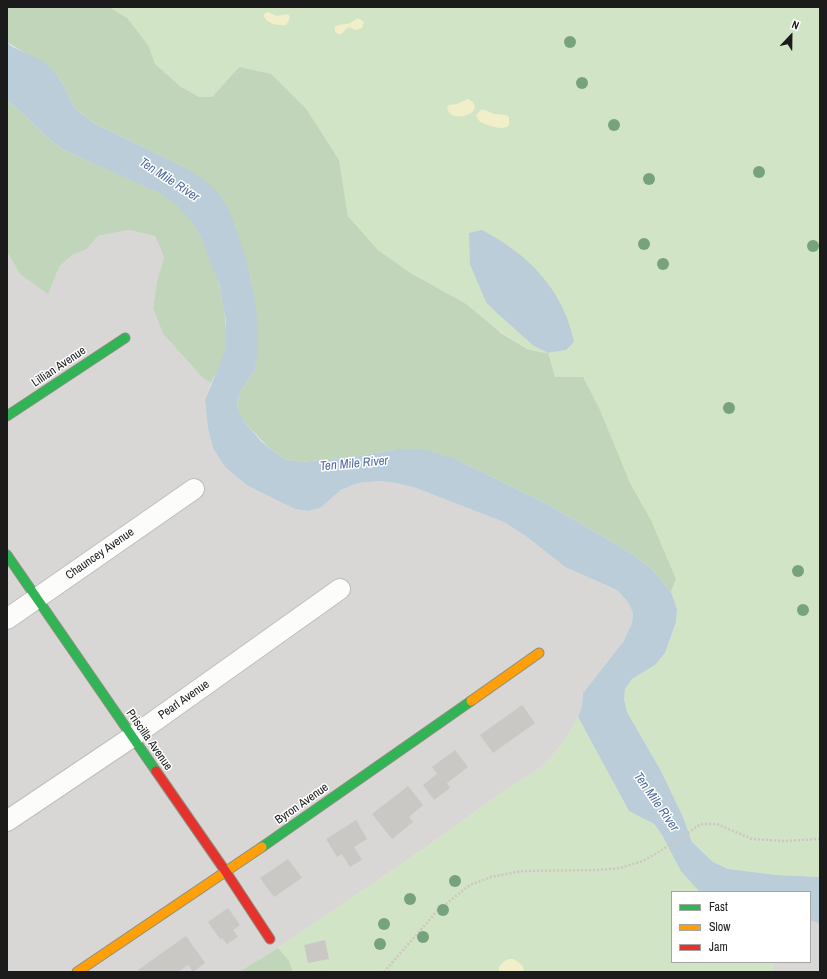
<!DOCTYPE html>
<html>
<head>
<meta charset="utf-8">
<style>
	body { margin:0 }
	#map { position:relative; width:827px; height:979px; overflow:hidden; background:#e9e8e3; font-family:"Archivo Narrow",sans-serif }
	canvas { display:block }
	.frame { position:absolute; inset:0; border:8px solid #1b1b1b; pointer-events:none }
	.legend { position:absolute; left:671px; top:891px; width:140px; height:72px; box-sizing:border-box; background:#fff; border:1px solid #a4a4a4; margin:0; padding:5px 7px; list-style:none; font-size:12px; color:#1b1b1b }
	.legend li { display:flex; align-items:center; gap:8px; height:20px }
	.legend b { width:20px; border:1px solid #a4a4a4 }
	.north { position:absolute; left:771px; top:16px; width:40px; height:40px; -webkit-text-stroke:3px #fff; paint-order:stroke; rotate:22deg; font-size:11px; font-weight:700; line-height:16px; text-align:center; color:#1b1b1b }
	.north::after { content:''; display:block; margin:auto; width:14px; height:18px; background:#1b1b1b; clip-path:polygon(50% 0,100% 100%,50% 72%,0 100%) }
</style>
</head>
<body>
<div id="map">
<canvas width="827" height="979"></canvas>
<div class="frame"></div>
<ul class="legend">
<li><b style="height:5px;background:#30b455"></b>Fast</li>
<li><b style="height:5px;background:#ff9f0a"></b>Slow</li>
<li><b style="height:5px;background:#e5322d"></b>Jam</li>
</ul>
<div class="north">N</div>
</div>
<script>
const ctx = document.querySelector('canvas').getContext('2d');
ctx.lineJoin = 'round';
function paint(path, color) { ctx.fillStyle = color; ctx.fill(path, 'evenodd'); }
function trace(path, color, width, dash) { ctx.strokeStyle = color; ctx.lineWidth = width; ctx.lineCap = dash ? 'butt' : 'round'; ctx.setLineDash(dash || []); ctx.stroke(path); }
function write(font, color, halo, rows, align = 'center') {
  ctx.font = font + ' "Archivo Narrow",sans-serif'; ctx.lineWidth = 3; ctx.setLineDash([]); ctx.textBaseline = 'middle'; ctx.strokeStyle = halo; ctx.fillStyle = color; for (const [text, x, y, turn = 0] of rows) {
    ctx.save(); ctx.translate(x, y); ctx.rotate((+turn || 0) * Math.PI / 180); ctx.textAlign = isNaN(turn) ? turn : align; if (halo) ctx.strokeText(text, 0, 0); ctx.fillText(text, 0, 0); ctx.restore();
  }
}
const residential = new Path2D(`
	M129,230L155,236L164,257L157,281L153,308L163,334L203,378L211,383L205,400L208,429L213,448L225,467L238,478L248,486L295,509L308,511L320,508L341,490L358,483L379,481L396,483L416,488L504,522L527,537L565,567L617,590L628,602L633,613L632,623L623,642L583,693L582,706L578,717L567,737L552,756L539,769L501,793L425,848L270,953L239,972H7V252L20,274L59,267L72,255L87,249L98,236Z
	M810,920L820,924V972H772L775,962H810Z`);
const grass = new Path2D(`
	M109,7H820V877L776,875L728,869L713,862L692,842L683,817L661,771L627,712L624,699L625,689L632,679L655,665L665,653L676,622L677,609L671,592L676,579L651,520L630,483L555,377L545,353L527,349L412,274L378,250L348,216L339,160L307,110L239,67L212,97H199L181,87L154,64L148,45ZM534,346L566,350L548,353Z
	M578,717L629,811L654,824L700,892H672V962H775L772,972H239L270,953L425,848L501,793L539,769L552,756L567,737Z`);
const forest = new Path2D(`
	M7,7H109L127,18L148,45L155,64L181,87L199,97H212L239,67L271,74L307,110L339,160L348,216L378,250L412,274L466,304L501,333L527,349L545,353H548L555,377H583L599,408L630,483L651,520L676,579L671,592L653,570L631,553L545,503L455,459L397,449L358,456L301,462L285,459L269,448L246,424L237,408L239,394L255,370L258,325L251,282L235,225L192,171L92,122L74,107L63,84L55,72L7,42Z
	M7,101C27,115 42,134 62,149C85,159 108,170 131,180C147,187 163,194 177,204C208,229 230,307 226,347C225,359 216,372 211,383L203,378L163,334L153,308L157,281L164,257L155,236L129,230L98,236L87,249L72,255L59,267L48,294L20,274L7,252Z
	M278,948L289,961L293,972H239Z`);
const sand = new Path2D(`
	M268,12L277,16L288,14L290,17L288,22L286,25C278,26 263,23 264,14Z
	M358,18L364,22L362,28L356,30L349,27C344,29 342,38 335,32V27C342,22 346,26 352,22C354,21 356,19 358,18Z
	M468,99L473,102C474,104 475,106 475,108C473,116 450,122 447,108L449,105L457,104Z
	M482,109L494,114L506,115L509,117V125C503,132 488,125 480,122L478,119L476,115Z
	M509,959H514L523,966L524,972H499V967L503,962Z`);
const water = new Path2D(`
	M7,42L11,46L42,61L55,72L63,84L74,107L92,122L192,171L212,186L225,202L235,225L245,256L255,300L258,325V349L255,370L239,394L237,407L246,424L261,441L269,448L285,459L301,462L358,456L397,449H423L455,459L545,503L631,553L653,570L671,592L677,609L676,622L665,653L655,665L632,679L625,689L624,699L627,712L661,771L683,817L692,842L713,862L728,869L776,875L820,877V924L810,920V892H700L681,871L662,835L654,824L629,811L578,717L582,706L583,693L623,642L632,623L633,613L628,602L617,590L565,567L527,537L504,522L416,488L396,483L379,481L358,483L341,490L320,508L308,511L295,509L248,486L238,478L225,467L213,448L208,429L205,400L226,348V321L219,284L201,237L191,220L177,205L161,194L62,149C42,134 27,115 7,101Z
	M482,230C528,254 563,289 574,342L566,350L548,353L534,346L497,313L486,302L470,264L469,233Z`);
const building = new Path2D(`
	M522,705L535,723L493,753L480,735Z
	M455,750L468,767L447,783L450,788L434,800L423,785L437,774L432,767Z
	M408,786L423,805L409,817L413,822L392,839L372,814Z
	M356,820L367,839L354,847L362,860L350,867L342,854L337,857L326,839Z
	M288,859L302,878L274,897L260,878Z
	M228,908L240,925L233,930L238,937L227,944L222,938L220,939L208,922Z
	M186,936L205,963L193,972L188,965L178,972H139L138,970Z
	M325,940L329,959L308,963L304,945Z`);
const path = new Path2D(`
	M319,972H328
	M384,972L438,910L470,885L491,877L522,871L599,870L620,868L643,861L662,850L701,824H717L752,839L785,841L820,839`);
const street = new Path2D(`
	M7,619L194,489
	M7,821L132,737L340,589`);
const fast = new Path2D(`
	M7,416L125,338
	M7,555L156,771
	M262,847L471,701`);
const slow = new Path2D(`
	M471,701L539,653
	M77,972L262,847`);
const jam = new Path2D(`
	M156,771L226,872L270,939`);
const trees = [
	[570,42],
	[582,83],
	[614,125],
	[759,172],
	[649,179],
	[644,244],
	[813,246],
	[663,264],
	[729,408],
	[798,571],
	[803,610],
	[455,881],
	[410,899],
	[443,910],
	[384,924],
	[423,937],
	[380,944]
];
const streetNames = [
	["Lillian Avenue",59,367,-34],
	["Chauncey Avenue",100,554,-35],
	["Pearl Avenue",184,700,-35],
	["Priscilla Avenue",149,740,55],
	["Byron Avenue",302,804,-35]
];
const waterNames = [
	["Ten Mile River",169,180,33],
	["Ten Mile River",354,464,-5],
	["Ten Mile River",656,802,55]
];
paint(residential, '#d8d7d5');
paint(grass, '#d1e4c5');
paint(forest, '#c1d5bb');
paint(sand, '#f0efca');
paint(water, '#bacdd8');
paint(building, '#cac8c5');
trace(street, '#bfbebc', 22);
trace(fast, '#8c907e', 11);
trace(slow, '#8c907e', 11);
trace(jam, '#8c907e', 11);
trace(path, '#cfc6c2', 2.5, [2, 2]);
trace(street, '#fcfcfb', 20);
trace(fast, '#30b455', 9);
trace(slow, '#ff9f0a', 9);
trace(jam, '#e5322d', 9);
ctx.fillStyle = '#76a37e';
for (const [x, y] of trees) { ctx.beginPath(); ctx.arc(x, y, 6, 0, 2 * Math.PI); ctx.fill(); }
write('12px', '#1b1b1b', '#fff', streetNames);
write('italic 13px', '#536c9f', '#fff', waterNames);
</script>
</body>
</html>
